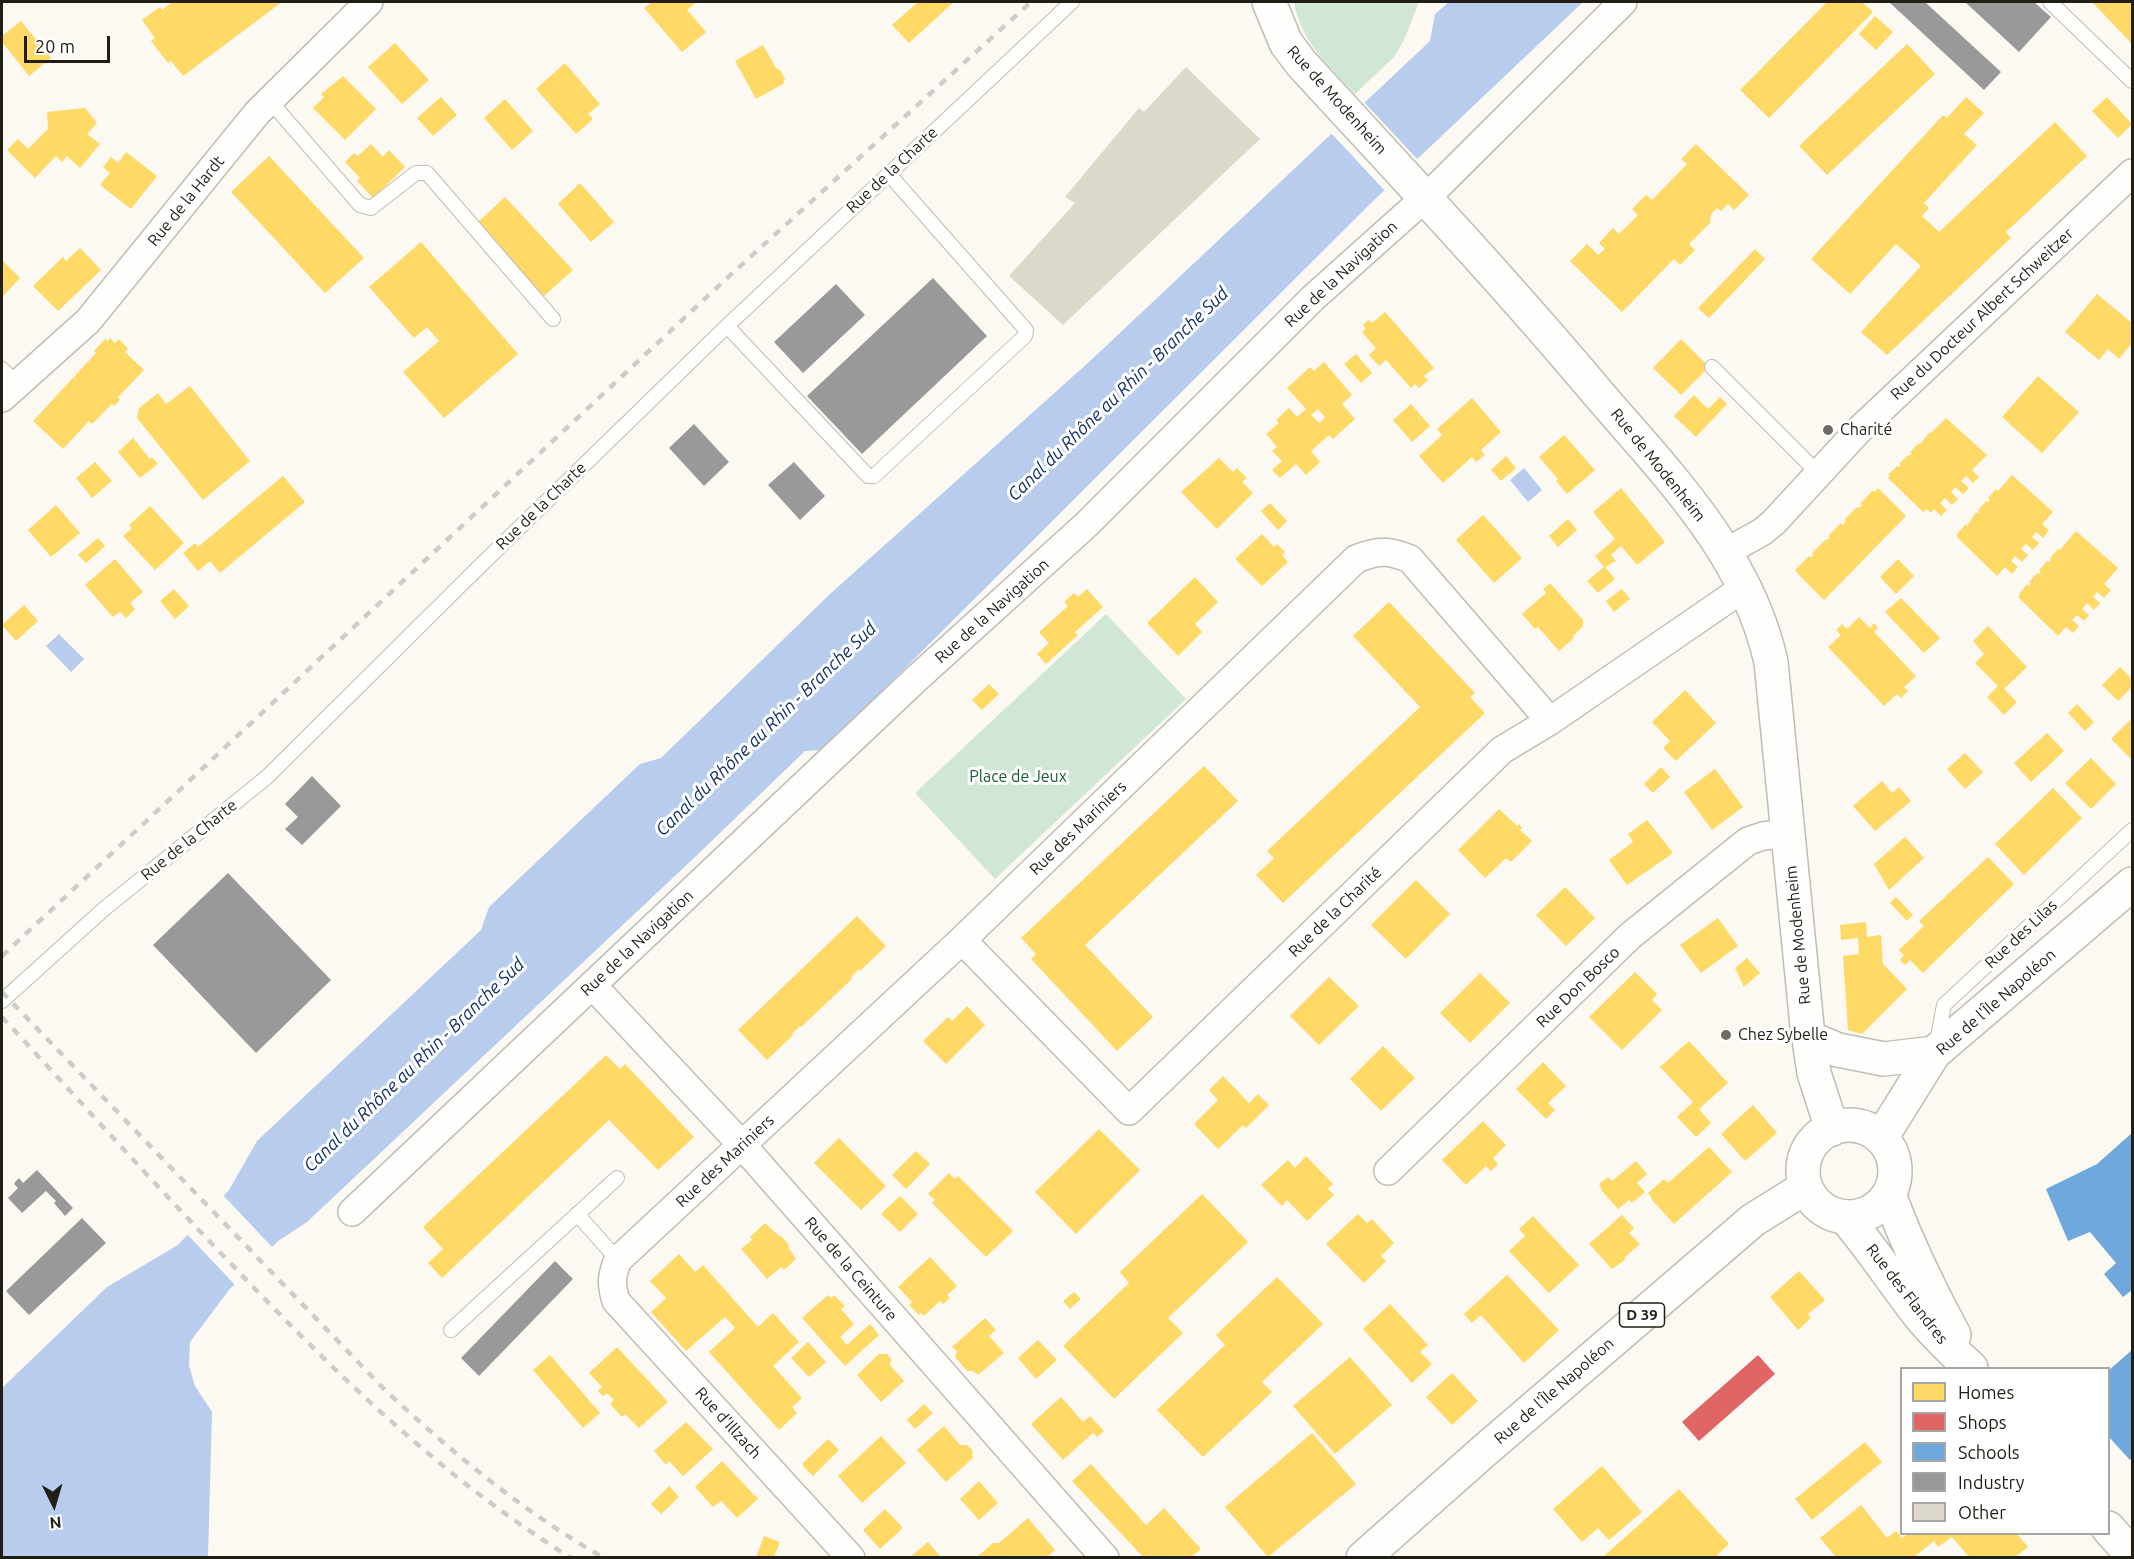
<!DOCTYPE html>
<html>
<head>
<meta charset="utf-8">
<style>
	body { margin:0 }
	#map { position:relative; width:2134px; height:1559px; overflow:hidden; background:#fbf9f1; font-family:Ubuntu,sans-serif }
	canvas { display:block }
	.frame { position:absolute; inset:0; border:3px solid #201e15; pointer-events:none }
	.legend { position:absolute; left:1900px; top:1367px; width:210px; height:168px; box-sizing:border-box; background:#fff; border:2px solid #a6a5a1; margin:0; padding:8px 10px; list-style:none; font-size:18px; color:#201e15 }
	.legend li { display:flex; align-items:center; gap:12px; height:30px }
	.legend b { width:30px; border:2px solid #a6a5a1 }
	.north { position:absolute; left:24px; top:1475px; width:60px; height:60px; -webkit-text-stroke:4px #fff; paint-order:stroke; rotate:175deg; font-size:16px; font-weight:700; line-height:24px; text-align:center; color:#201e15 }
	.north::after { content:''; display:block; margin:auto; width:21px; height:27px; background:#201e15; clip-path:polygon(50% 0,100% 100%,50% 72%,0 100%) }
	.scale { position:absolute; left:24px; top:36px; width:86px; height:27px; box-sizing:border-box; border:3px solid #201e15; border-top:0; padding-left:8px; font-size:18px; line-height:21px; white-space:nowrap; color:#201e15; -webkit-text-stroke:4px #fff; paint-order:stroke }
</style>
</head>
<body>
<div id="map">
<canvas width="2134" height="1559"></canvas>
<div class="frame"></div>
<ul class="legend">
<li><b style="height:16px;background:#ffd966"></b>Homes</li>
<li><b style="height:16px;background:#e06666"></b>Shops</li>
<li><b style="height:16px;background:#6fa8dc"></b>Schools</li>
<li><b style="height:16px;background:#999"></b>Industry</li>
<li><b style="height:16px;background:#dcd9ca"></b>Other</li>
</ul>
<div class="north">N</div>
<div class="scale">20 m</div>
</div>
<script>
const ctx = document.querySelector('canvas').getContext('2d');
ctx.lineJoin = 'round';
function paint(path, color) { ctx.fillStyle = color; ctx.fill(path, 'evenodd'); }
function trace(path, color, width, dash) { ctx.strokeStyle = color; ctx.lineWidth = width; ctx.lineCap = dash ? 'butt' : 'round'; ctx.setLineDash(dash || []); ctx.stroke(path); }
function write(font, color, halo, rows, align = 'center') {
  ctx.font = font + ' Ubuntu,sans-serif'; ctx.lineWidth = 6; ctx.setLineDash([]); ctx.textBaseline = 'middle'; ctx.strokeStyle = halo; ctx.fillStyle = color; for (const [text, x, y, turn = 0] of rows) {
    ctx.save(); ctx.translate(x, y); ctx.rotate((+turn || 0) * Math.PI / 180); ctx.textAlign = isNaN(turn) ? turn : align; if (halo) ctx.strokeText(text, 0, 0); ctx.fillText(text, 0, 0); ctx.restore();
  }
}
const green = new Path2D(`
	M1294,2H1419L1404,40L1394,57L1355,94C1329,67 1300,40 1294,2Z
	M1106,614L1186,699L995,879L915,793Z`);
const water = new Path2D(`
	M1449,2H1583L1373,201L823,750L805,751L695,857L307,1222L278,1241L229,1290L190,1342L189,1366L195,1386L212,1412L208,1557L2,1558V1388L107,1287L178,1245L229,1190L257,1141L481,930L489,907L640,764L661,758L830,594L1089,362L1430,41L1435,14Z
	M1524,468L1542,490L1528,502L1510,480Z
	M59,634L84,659L71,672L46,646Z`);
const pier = new Path2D(`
	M1363,101L1420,162L1387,193L1330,132Z
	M222,1194L274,1249L236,1286L186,1233Z`);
const homes = new Path2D(`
	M172,2H282L183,76L171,61L168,63L151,41L155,38L142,20L160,7L162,10Z
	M652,2H696L687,10L706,32L682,52L644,8Z
	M918,2H954L909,43L892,25Z
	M1827,2H1862L1873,12L1769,118L1740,90Z
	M2092,2H2132V44Z
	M1875,16L1893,32L1876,50L1859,34Z
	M21,21L51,58L29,76L2,42V36Z
	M395,43L429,80L402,104L368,67Z
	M1907,44L1935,74L1827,175L1799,146Z
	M763,45L776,68L780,70L785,79L783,84L756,99L735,61Z
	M565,63L600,104L588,114L593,119L576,134L536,89Z
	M343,76L376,109L345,140L313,108L324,97L321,94Z
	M441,97L457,115L433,136L417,118Z
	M1966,97L1984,113L1964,134L1977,145L1924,203L1929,208L1922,216L1939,232L2055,122L2087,156L2006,232L2011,238L1887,355L1861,332L1921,266L1896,244L1850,294L1811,259L1943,115L1947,118Z
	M2107,97L2132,124L2118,138L2092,111Z
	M505,99L533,131L512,150L484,118Z
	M85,108L97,123L87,134L100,144L80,168L67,156L62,162L56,156L35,178L7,150L18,139L28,149L48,129L47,112Z
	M371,144L383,157L389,150L405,167L373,198L357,181L360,178L345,162L354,153L358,156Z
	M1696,144L1749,195L1734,210L1728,204L1721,211L1717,208L1711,214L1710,223L1689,244L1695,250L1680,265L1674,259L1622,312L1570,261L1587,244L1598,255L1605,249L1599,243L1613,228L1619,234L1638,215L1632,209L1646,195L1652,200L1687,164L1681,159Z
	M126,152L157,176L131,209L100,185L110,173L103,167L111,157L118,163Z
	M269,156L364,258L325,293L231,192Z
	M580,183L614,222L591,242L558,204Z
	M505,197L573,270L544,296L477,223Z
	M421,242L518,354L444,418L403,372L439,341L427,327L414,338L369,287Z
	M80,248L101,270L58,311L33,286L63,257L66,261Z
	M1755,249L1765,259L1709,318L1698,308Z
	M2,260L20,278L2,297Z
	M2097,294L2132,323V343L2119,359L2108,349L2099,360L2065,332Z
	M1385,312L1434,368L1424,376L1428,380L1419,388L1415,384L1411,388L1386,360L1379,366L1369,355L1376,348L1362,332L1366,329L1363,325L1368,320L1372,323Z
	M110,338L115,343L119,339L128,349L125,352L144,370L118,397L120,400L114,406L112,404L92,424L89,421L63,449L33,421L96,353L94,351L105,339L108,341Z
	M1681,339L1709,367L1681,395L1653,368Z
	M1356,354L1372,373L1361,383L1344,364Z
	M1324,362L1352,395L1342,404L1355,419L1333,439L1329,435L1311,451L1320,462L1306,475L1296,464L1280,478L1272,470L1282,461L1272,451L1277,447L1266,434L1279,423L1276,420L1289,408L1297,417L1306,409L1287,388L1310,367L1314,371ZM1318,409L1325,417L1319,423L1311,415Z
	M2038,376L2079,412L2042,453L2002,417Z
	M190,386L250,461L203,500L137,418L139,408L158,393L166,404Z
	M1694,395L1708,409L1720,397L1727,404L1696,437L1674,416Z
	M1472,398L1501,432L1481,450L1485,455L1476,462L1472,457L1443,483L1419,456L1442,435L1437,429Z
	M1411,404L1430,426L1412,442L1393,420Z
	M1946,418L1987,455L1972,470L1979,477L1973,483L1966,476L1961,481L1969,488L1963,494L1955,487L1951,492L1958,499L1952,505L1945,498L1940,503L1947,510L1941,516L1934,509L1931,513L1927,509L1923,512L1888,478L1890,476L1888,475L1897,466L1899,467L1901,465L1899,464L1908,455L1909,456L1912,453L1910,452L1919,443L1920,444L1930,432L1931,433Z
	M1564,435L1595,470L1567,494L1556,481L1558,479L1539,457Z
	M133,438L150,459L152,457L158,464L140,478L118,452Z
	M1506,456L1516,468L1501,481L1491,470Z
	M1219,458L1233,472L1237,468L1247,478L1242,482L1253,493L1217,529L1181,492Z
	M95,462L112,481L92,498L76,478Z
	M2012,475L2053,512L2042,524L2049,530L2043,538L2036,532L2032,537L2039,543L2033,550L2026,544L2021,549L2028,555L2022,562L2015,556L2011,561L2018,567L2012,574L2005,567L1997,576L1957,537V534L1966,524L1967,526L1976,512L1978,514L1979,512L1978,510L1986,501L1988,502L1990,500L1988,498L1996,489L1998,491Z
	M283,476L305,502L220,573L210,561L198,571L183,553L195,543L198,547Z
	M1621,488L1665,542L1637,565L1621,546L1611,555L1616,561L1605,567L1615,579L1598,593L1587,581L1604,567L1595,556L1615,539L1593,512Z
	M1878,488L1906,516L1824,600L1796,572V569L1809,556L1811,558L1813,555L1812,553L1826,539L1827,540L1830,538L1828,536L1841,523L1843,525L1846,521L1844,520L1857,507L1859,508L1862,505L1860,504L1873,490L1875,492Z
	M1270,503L1287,521L1278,530L1261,511Z
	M56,505L80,533L51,557L28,530Z
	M150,506L184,543L155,570L123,536L132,528L129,525Z
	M1483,515L1522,558L1494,583L1456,540Z
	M1568,519L1577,530L1558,547L1549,536Z
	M2076,531L2118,568L2104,584L2111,590L2104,598L2097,592L2093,597L2100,603L2094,610L2087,603L2082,609L2089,615L2084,621L2077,615L2072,620L2079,626L2073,633L2066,627L2058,636L2018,597L2020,595L2019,594L2027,584L2028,586L2031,583L2029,582L2037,573L2039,574L2041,572L2039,570L2047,561L2049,562L2051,560L2050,558L2058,549L2060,550Z
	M1262,534L1274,547L1277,544L1285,552L1282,555L1288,562L1262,586L1235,559Z
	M98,538L105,546L86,563L78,555Z
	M115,559L143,592L130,603L135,609L126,618L120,612L113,617L85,585Z
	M1898,559L1914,576L1896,594L1880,577Z
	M1195,577L1218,602L1195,624L1202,632L1178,656L1147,623Z
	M1550,583L1583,620V626L1573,636L1574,638L1559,651L1538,627L1535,629L1522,614L1546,593L1543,589Z
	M174,589L189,606L175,619L160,601Z
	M1087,589L1103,607L1075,632L1078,635L1046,664L1037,654L1049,643L1039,632L1068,606L1064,602L1074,593L1078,597Z
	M1622,589L1630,599L1614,612L1606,601Z
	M1901,598L1940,638L1924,653L1885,612Z
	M1389,602L1475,693L1470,697L1485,713L1283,903L1256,875L1274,858L1267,851L1420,707L1353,636Z
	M24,605L38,621L16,641L2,625Z
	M1859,617L1870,628L1874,623L1878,628L1874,632L1916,676L1904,687L1908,691L1901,698L1897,694L1884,706L1828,647L1841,635L1836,630L1842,624L1847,629Z
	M1988,626L2027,667L2004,689L2017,702L2004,715L1987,697L1998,686L1975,663L1984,654L1973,641Z
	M2120,667L2132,679V687L2118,701L2102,685Z
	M989,684L999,694L982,710L972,700Z
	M1685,690L1716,723L1676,761L1663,748L1670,741L1652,722Z
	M2077,704L2094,722L2085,731L2068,713Z
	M2132,718V760L2111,739Z
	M2047,733L2064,751L2031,782L2014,763Z
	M1965,753L1983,772L1965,789L1947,769Z
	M2091,758L2116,784L2091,809L2065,783Z
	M1204,766L1238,801L1085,945L1153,1017L1117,1051L1031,959L1036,954L1021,938Z
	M1661,767L1670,777L1653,793L1644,784Z
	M1715,769L1743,807L1712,830L1684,792Z
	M1882,781L1892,793L1899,787L1911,801L1875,831L1853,806Z
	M2053,788L2082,818L2024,875L1995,844Z
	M1499,809L1517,826L1519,824L1522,828L1520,830L1532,841L1511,862L1506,858L1485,878L1458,850Z
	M1647,820L1673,853L1627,885L1609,860L1633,842L1628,834Z
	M1905,837L1924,858L1889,890L1874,864Z
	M1988,857L2014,884L1923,973L1910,960L1905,965L1900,960L1904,955L1899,950L1924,926L1919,921Z
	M1416,880L1450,914L1406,959L1371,925Z
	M1565,887L1595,918L1566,946L1536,915Z
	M1896,897L1913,915L1907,921L1890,903Z
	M857,916L886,946L860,971L859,969L851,977L852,979L801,1027L800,1026L792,1034L793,1035L767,1060L738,1030Z
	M1718,918L1738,946L1701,973L1680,945Z
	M1866,922L1867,937L1881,935L1883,964L1907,989L1862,1034L1848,1030L1843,956L1859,954L1858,938L1841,940L1840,925Z
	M1747,958L1760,973L1744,987L1735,968Z
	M1635,972L1657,994L1652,1000L1662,1010L1622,1050L1589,1017Z
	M1480,973L1510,1003L1470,1043L1440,1013Z
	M1329,977L1359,1006L1319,1045L1290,1016Z
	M967,1006L985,1025L946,1064L923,1041L948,1017L952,1021Z
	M1689,1041L1728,1083L1699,1109L1711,1123L1696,1137L1677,1117L1693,1102L1660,1067Z
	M1383,1046L1415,1078L1381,1111L1350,1079Z
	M606,1055L620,1069L625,1064L694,1137L658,1170L609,1120L442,1278L428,1263L443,1249L423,1227Z
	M1543,1062L1566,1086L1548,1103L1555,1110L1546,1119L1516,1089Z
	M1223,1076L1249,1103L1258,1094L1269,1105L1246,1128L1243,1125L1218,1149L1194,1124L1218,1100L1209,1090Z
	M1753,1105L1777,1133L1745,1161L1721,1134Z
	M1483,1121L1506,1145L1493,1158L1498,1164L1491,1171L1486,1166L1466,1185L1442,1160Z
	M1099,1129L1140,1170L1076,1234L1035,1192Z
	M839,1138L886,1186L861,1210L814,1163Z
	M1709,1147L1732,1172L1674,1224L1651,1199L1652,1198L1648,1193L1664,1179L1668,1183Z
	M916,1151L930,1164L906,1189L892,1175Z
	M1306,1156L1333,1184L1328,1189L1334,1195L1307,1221L1287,1200L1282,1206L1261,1185L1288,1160L1295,1168Z
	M1636,1161L1647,1174L1637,1183L1645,1192L1632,1203L1629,1200L1618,1209L1602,1191L1599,1184L1608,1177L1612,1181Z
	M949,1173L955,1179L958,1176L1013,1231L986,1257L932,1203L935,1200L928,1194Z
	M1202,1194L1248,1242L1168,1318L1183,1333L1114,1399L1063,1346L1129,1283L1120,1272Z
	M900,1196L918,1214L900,1232L881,1214Z
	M1358,1214L1367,1223L1372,1219L1394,1243L1381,1256L1386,1261L1364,1283L1326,1244Z
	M1622,1215L1634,1228L1629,1233L1640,1244L1624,1258L1626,1259L1612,1269L1589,1244Z
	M1533,1216L1579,1265L1549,1293L1509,1251L1525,1236L1519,1229Z
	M765,1223L779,1236L780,1235L789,1245L788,1247L796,1259L784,1270L781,1267L767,1279L741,1249L752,1240L750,1237Z
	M679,1254L695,1272L703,1265L758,1327L773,1313L799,1342L773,1366L802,1398L792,1407L797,1413L779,1430L709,1352L735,1328L725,1317L686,1351L651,1312L666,1298L650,1281Z
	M930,1257L957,1286L947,1295L950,1298L943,1304L940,1301L924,1316L921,1313L919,1315L909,1305L912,1302L898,1287Z
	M1799,1271L1825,1300L1808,1314L1811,1318L1798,1330L1770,1297Z
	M1507,1275L1559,1330L1524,1363L1481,1315L1472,1323L1464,1314Z
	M1277,1277L1323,1324L1262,1382L1272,1392L1203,1457L1157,1410L1225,1345L1216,1335Z
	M1074,1292L1081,1299L1070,1309L1063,1301Z
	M828,1295L831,1298L834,1295L845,1306L841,1309L854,1324L840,1337L847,1345L870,1324L879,1335L845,1366L802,1318Z
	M1390,1304L1428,1345L1420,1352L1432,1364L1412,1383L1363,1329Z
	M985,1318L996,1330L989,1336L1004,1353L978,1375L973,1371H967L955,1357L957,1351L952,1347Z
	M1038,1340L1057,1360L1036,1379L1018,1358Z
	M808,1342L826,1362L809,1377L791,1358Z
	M617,1347L668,1402L639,1428L625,1414L622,1417L610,1404L614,1400L607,1393L603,1396L598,1391L602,1387L589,1373Z
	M879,1354H887L891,1359L890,1365L904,1381L881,1402L857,1375Z
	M550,1355L600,1413L583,1428L533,1370Z
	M1350,1357L1392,1405L1335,1454L1293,1406Z
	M1452,1373L1478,1401L1452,1425L1426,1397Z
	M1061,1397L1083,1422L1090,1416L1104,1431L1097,1437L1093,1433L1063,1460L1031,1424Z
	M924,1404L933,1413L915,1429L907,1420Z
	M686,1422L713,1449L683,1476L669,1461L666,1465L654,1451Z
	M944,1426L960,1445H967L972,1450L973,1458L946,1482L917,1450Z
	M1312,1433L1356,1484L1268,1557L1225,1507Z
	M881,1436L906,1463L862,1503L838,1476Z
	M828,1439L839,1450L813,1476L803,1466V1463Z
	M1865,1442L1882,1462L1812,1520L1795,1499Z
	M722,1461L758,1499L737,1518L721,1501L713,1507L695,1487Z
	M1091,1464L1146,1525L1164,1508L1201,1549L1191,1557H1143L1072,1481Z
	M1602,1466L1642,1512L1609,1540L1598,1528L1582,1542L1553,1509Z
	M979,1481L998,1503L979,1520L960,1499Z
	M669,1486L679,1497L661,1514L651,1504Z
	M1679,1489L1729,1544L1715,1557H1603Z
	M1861,1505L1887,1538L1896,1531L1902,1538L1908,1534H2017L2028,1547L2015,1557H1969L1952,1537L1938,1547L1934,1541L1914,1557H1836L1820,1538Z
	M885,1509L903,1528L880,1549L863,1530Z
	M1028,1518L1055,1550L1047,1557H977L993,1543H999Z
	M764,1536L780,1542L774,1557H756Z
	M928,1542L941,1557H910Z`);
const shops = new Path2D(`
	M1758,1355L1775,1374L1699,1441L1682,1422Z`);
const schools = new Path2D(`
	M2132,1133V1290L2123,1297L2104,1274L2116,1263L2090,1232L2068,1241L2046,1189L2097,1164Z
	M2132,1350V1458L2130,1460L2108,1436V1371Z`);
const industry = new Path2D(`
	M1889,2H1925L2001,72L1984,90Z
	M1965,2H2034L2051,17L2019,52Z
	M933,278L987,336L862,454L807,396Z
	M836,284L865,315L803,373L774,342Z
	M694,424L729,462L704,486L669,448Z
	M794,462L825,496L800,520L768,485Z
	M312,776L341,806L302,845L285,829L298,817L285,804Z
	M228,873L331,980L256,1053L153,945Z
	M37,1170L73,1208L65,1216L54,1203L56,1201L46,1191L22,1213L8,1198L18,1188L14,1184L16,1181L19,1178L23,1183Z
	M82,1218L106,1243L29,1315L6,1291Z
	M555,1261L573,1279L479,1376L461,1358Z`);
const building = new Path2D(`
	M1186,67L1260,139L1063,325L1009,276L1075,203L1065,197L1139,108L1144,112Z`);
const service = new Path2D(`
	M2050,2L2132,81
	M270,101L360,205L371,208L416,173H427L553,319
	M727,326L868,476H874L1025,336L1026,330L888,173
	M1712,367L1819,474
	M2,369L17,384
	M2,1001L104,909L267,777L481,565L727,326L1072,2
	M1937,1042L1944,1005L2132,830
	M577,1214L618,1260
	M451,1330L617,1178`);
const minor = new Path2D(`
	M2,398L88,321L257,113L369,2
	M1726,552L1762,532L1774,522L1858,431L2132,173
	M962,940L1129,1111L1502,750L1550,721L1745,587
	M593,986L742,1145L1105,1558
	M1388,1171L1630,936L1748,841L1763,836L1788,833
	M352,1212L916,679L1087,524L1313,298L1437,187L1623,2
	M851,1558L616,1301C611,1285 611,1276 618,1260L962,940L1356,559C1378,550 1389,550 1410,559L1550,721`);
const tertiary = new Path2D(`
	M1889,1195C1908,1245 1929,1289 1954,1335
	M1845,1217C1870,1246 1890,1277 1913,1307C1930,1330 1950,1349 1971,1368
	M2108,1528L2132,1555`);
const secondary = new Path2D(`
	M1269,2L1286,43L1301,63C1401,172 1501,278 1596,391C1666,473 1747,553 1771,662L1807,1026L1814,1073L1832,1129
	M1809,1038L1838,1050L1884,1059L1934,1053`);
const primary = new Path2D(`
	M1803 1171a46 46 0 1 1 92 0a46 46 0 1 1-92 0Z
	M1881,1138L1934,1053L2132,884
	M1363,1558L1484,1451L1753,1220L1806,1187`);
const rail = new Path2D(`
	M2,956L726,279L1031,2
	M2,992L383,1388C451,1452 522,1511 604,1558
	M2,1017C80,1101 156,1186 236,1269C339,1377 443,1478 571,1558`);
const markers = [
	[1828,430,6,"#6d6b62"],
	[1726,1035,6,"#6d6b62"]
];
const shields = [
	[1642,1315,45]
];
const shieldNames = [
	["D 39",1642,1315]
];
const streetNames = [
	["Rue de Modenheim",1337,100,48],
	["Rue de la Charte",892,170,-43],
	["Rue de la Hardt",186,201,-51],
	["Rue de la Navigation",1341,274,-43],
	["Rue du Docteur Albert Schweitzer",1982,314,-43],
	["Rue de Modenheim",1658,465,51],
	["Rue de la Charte",541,506,-44],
	["Rue de la Navigation",992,611,-42],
	["Rue des Mariniers",1078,828,-44],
	["Rue de la Charte",189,840,-39],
	["Rue de la Charité",1335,912,-44],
	["Rue des Lilas",2021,934,-43],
	["Rue de Modenheim",1798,935,-96],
	["Rue de la Navigation",637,943,-43],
	["Rue Don Bosco",1578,987,-44],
	["Rue de l'Île Napoléon",1996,1002,-41],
	["Rue des Mariniers",725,1161,-43],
	["Rue de la Ceinture",851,1269,49],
	["Rue des Flandres",1907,1294,52],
	["Rue de l'Île Napoléon",1554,1391,-41],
	["Rue d'Illzach",728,1423,48]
];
const poiNames = [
	["Charité",1840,430],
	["Chez Sybelle",1738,1035]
];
const parkNames = [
	["Place de Jeux",1018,777]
];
const waterNames = [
	["Canal du Rhône au Rhin - Branche Sud",1118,394,-44],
	["Canal du Rhône au Rhin - Branche Sud",766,729,-44],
	["Canal du Rhône au Rhin - Branche Sud",414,1065,-44]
];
paint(green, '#d1e7d5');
paint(water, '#b8cced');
paint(pier, '#fbf9f1');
paint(homes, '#ffd966');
paint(shops, '#e06666');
paint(schools, '#6fa8dc');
paint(industry, '#999');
paint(building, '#dcd9ca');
trace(service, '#bfbdb5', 16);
trace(minor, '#bfbdb5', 30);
trace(tertiary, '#bfbdb5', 36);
trace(secondary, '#bfbdb5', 36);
trace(primary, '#bfbdb5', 36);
trace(service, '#fefefd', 14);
trace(minor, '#fefefd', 27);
trace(tertiary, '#fefefd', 33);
trace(secondary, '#fefefd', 33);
trace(primary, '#fefefd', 33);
trace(rail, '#ccccca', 4.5, [8, 8]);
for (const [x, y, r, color] of markers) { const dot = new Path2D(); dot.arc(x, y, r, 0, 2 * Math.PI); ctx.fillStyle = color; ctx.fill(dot); trace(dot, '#fff', 2); }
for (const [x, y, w] of shields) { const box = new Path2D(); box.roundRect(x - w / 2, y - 12, w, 24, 4.5); ctx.fillStyle = '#fff'; ctx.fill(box); trace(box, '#201e15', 1.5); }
write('bold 15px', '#201e15', null, shieldNames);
write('16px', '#201e15', '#fff', streetNames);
write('16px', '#201e15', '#fff', poiNames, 'left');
write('16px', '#175c3a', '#fff', parkNames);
write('italic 18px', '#112f6a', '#fff', waterNames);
</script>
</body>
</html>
